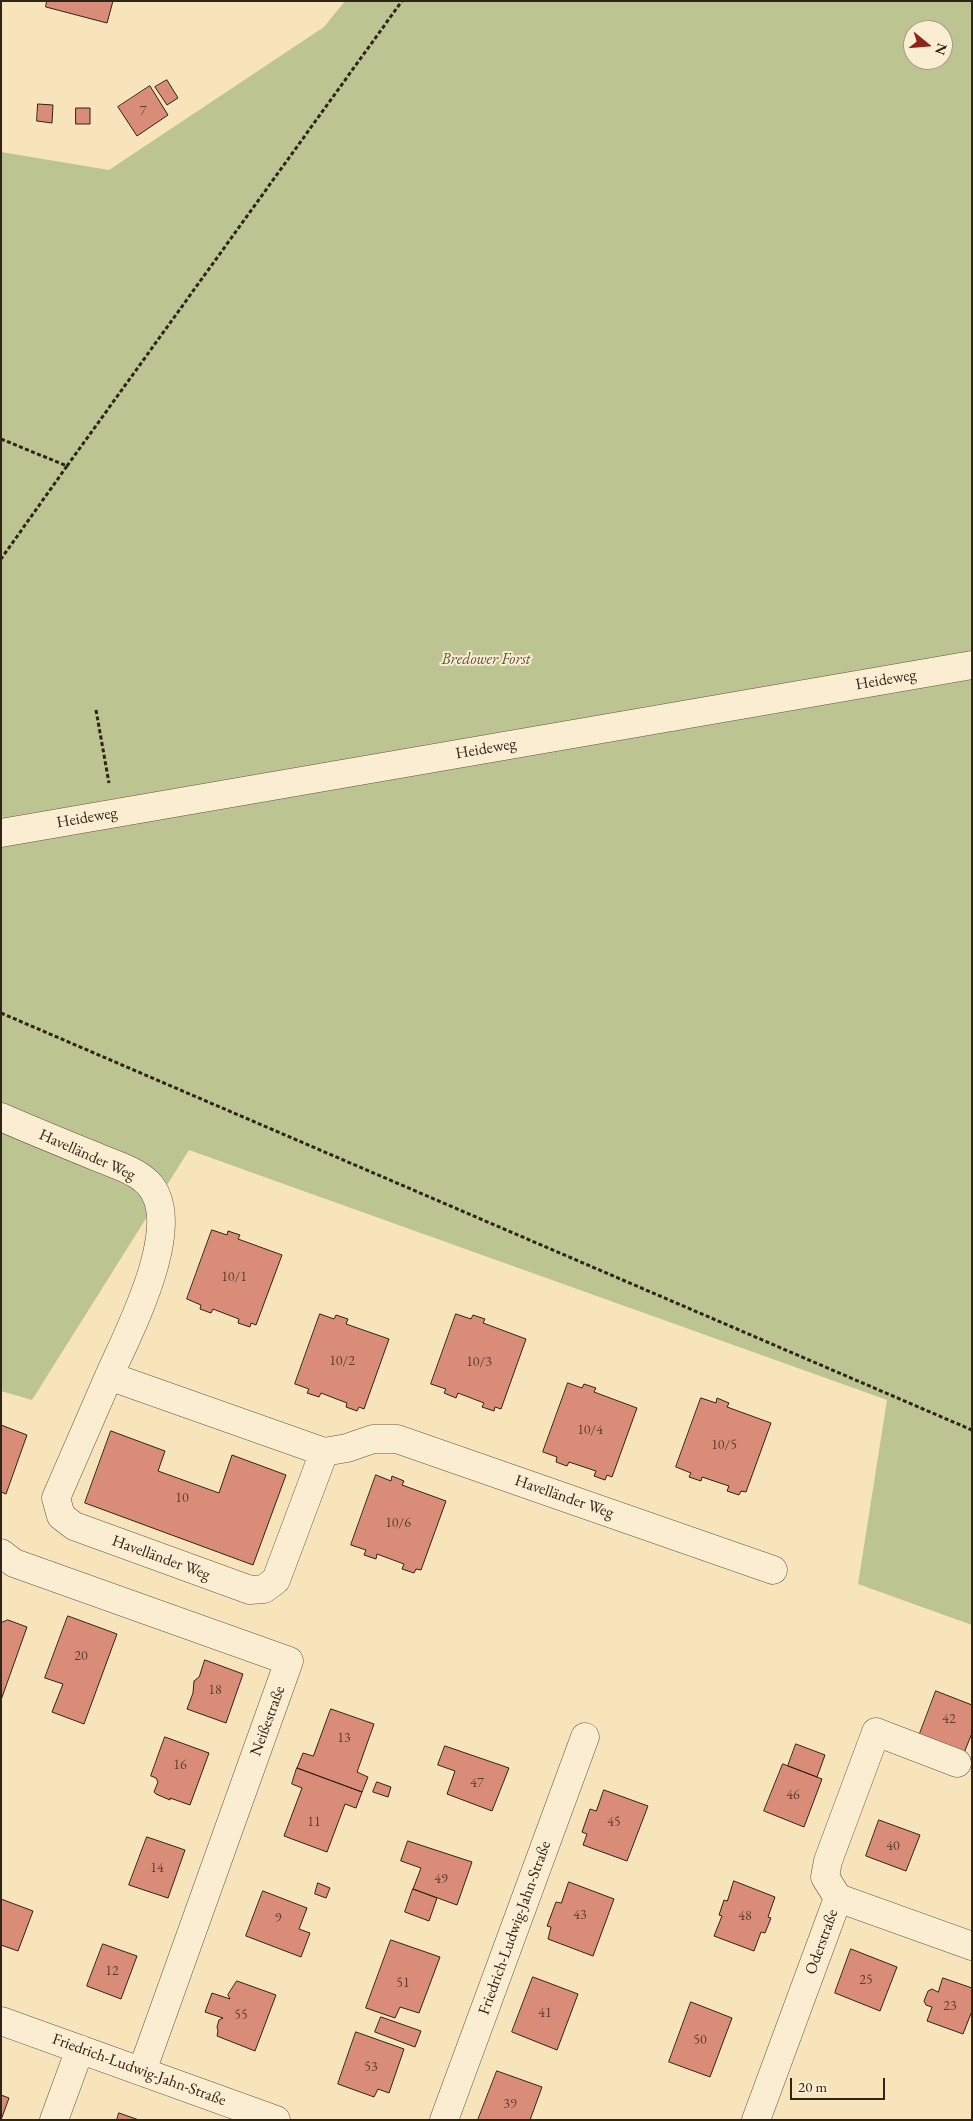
<!DOCTYPE html>
<html>
<head>
<meta charset="utf-8">
<style>
	body { margin:0 }
	#map { position:relative; width:973px; height:2121px; overflow:hidden; background:#f8e4ba; font-family:"EB Garamond",serif }
	canvas { display:block }
	.frame { position:absolute; inset:0; border:2px solid #302317; pointer-events:none }
	.north { position:absolute; left:903px; top:20px; width:50px; height:50px; box-sizing:border-box; background:#faedd2; border:1px solid #a99c87; border-radius:50%; rotate:107deg; font-size:14px; font-weight:700; line-height:20px; text-align:center; color:#302317 }
	.north::after { content:''; display:block; margin:auto; width:18px; height:22px; background:#8f2418; clip-path:polygon(50% 0,100% 100%,50% 72%,0 100%) }
	.scale { position:absolute; left:790px; top:2078px; width:95px; height:22px; box-sizing:border-box; border:2px solid #302317; border-top:0; padding-left:6px; font-size:15px; line-height:18px; white-space:nowrap; color:#302317; -webkit-text-stroke:4px #faedd2; paint-order:stroke }
</style>
</head>
<body>
<div id="map">
<canvas width="973" height="2121"></canvas>
<div class="frame"></div>
<div class="north">N</div>
<div class="scale">20 m</div>
</div>
<script>
const ctx = document.querySelector('canvas').getContext('2d');
ctx.lineJoin = 'round';
function paint(path, color) { ctx.fillStyle = color; ctx.fill(path, 'evenodd'); }
function trace(path, color, width, dash) { ctx.strokeStyle = color; ctx.lineWidth = width; ctx.lineCap = dash ? 'butt' : 'round'; ctx.setLineDash(dash || []); ctx.stroke(path); }
function write(font, color, halo, rows, align = 'center') {
  ctx.font = font + ' "EB Garamond",serif'; ctx.lineWidth = 4; ctx.setLineDash([]); ctx.textBaseline = 'middle'; ctx.strokeStyle = halo; ctx.fillStyle = color; for (const [text, x, y, turn = 0] of rows) {
    ctx.save(); ctx.translate(x, y); ctx.rotate((+turn || 0) * Math.PI / 180); ctx.textAlign = isNaN(turn) ? turn : align; if (halo) ctx.strokeText(text, 0, 0); ctx.fillText(text, 0, 0); ctx.restore();
  }
}
const green = new Path2D(`
	M345,1H972V1625L858,1584L887,1400L189,1150L32,1400L1,1391V152L109,170L324,27ZM913,30H943V60H913Z`);
const building = new Path2D(`
	M47,1H113L107,23L46,7Z
	M167,80L178,98L167,105L155,87Z
	M150,86L168,115L137,136L118,107Z
	M38,104L53,105L52,123L37,121Z
	M76,108H90V124H76Z
	M212,1230L227,1235L228,1231L240,1235L238,1239L282,1255L256,1325L251,1323L250,1327L238,1323L239,1319L213,1309L211,1313L200,1309L201,1305L187,1299Z
	M320,1314L334,1319L336,1315L348,1319L346,1324L389,1339L364,1409L359,1407L357,1411L346,1407L347,1403L321,1393L319,1397L307,1393L309,1389L295,1384Z
	M456,1314L471,1319L473,1315L485,1319L483,1323L526,1339L501,1409L495,1407L494,1411L482,1407L484,1403L458,1393L456,1398L444,1393L446,1389L431,1384Z
	M568,1383L582,1388L584,1384L596,1388L594,1392L637,1408L612,1477L607,1475L605,1480L594,1476L596,1471L569,1462L567,1466L556,1462L557,1457L543,1452Z
	M701,1398L716,1403L717,1398L729,1403L727,1407L771,1423L746,1492L741,1491L739,1495L727,1491L729,1486L702,1477L701,1481L689,1477L691,1473L676,1467Z
	M1,1425L27,1435L6,1494L1,1492Z
	M111,1431L165,1451L158,1471L219,1493L232,1455L286,1475L253,1565L85,1503Z
	M376,1475L391,1481L392,1476L404,1481L402,1485L446,1501L421,1570L416,1569L414,1573L402,1569L404,1564L377,1554L376,1559L364,1555L366,1550L351,1545Z
	M68,1616L117,1634L84,1724L52,1712L63,1684L45,1678Z
	M8,1620L27,1627L1,1700V1623Z
	M205,1660L243,1674L226,1723L187,1709L193,1693L194,1681L199,1677Z
	M936,1691L972,1705V1733L964,1753L919,1736Z
	M331,1709L374,1724L357,1772L368,1777L362,1792L297,1768L303,1753L313,1756Z
	M165,1737L209,1753L190,1805L170,1798V1800L156,1794L154,1792L158,1782L156,1778L151,1776Z
	M796,1744L825,1755L817,1777L788,1766Z
	M445,1746L509,1768L492,1811L447,1794L455,1771L438,1765Z
	M783,1764L822,1779L804,1827L764,1811Z
	M297,1768L362,1792L356,1808L345,1804L327,1852L284,1836L302,1788L292,1784Z
	M377,1782L391,1787L388,1797L373,1792Z
	M604,1790L648,1806L627,1861L583,1845L587,1834L582,1832L590,1809L596,1811Z
	M879,1820L920,1835L906,1871L866,1856Z
	M147,1837L185,1850L168,1898L129,1885Z
	M408,1841L472,1862L457,1905L413,1889L421,1868L401,1861Z
	M734,1881L775,1897L768,1917L771,1918L765,1933L761,1932L754,1951L714,1936L722,1916L719,1915L724,1900L727,1901Z
	M569,1882L614,1899L593,1956L548,1939L551,1927L547,1926L556,1902L561,1903Z
	M318,1883L330,1888L326,1898L315,1894Z
	M413,1889L437,1898L429,1921L405,1912Z
	M263,1891L307,1908L299,1929L310,1933L301,1957L246,1936Z
	M1,1899L33,1911L18,1951L1,1945Z
	M391,1940L440,1957L419,2013L400,2007L395,2018L366,2008Z
	M103,1944L137,1956L121,1999L87,1986Z
	M851,1949L897,1967L880,2011L835,1993Z
	M533,1977L578,1994L557,2050L512,2032Z
	M943,1978L972,1988V2011L963,2034L927,2021L932,2007L926,2005L924,2001L928,1991L932,1989L938,1992Z
	M237,1981L276,1995L255,2051L217,2036L218,2031L217,2027L219,2020L223,2018L205,2012L212,1993L230,1999L228,1995Z
	M691,2002L732,2018L710,2077L669,2062Z
	M381,2017L421,2031L415,2047L375,2032Z
	M356,2032L404,2049L389,2093L378,2089L374,2097L338,2084Z
	M497,2071L542,2087L530,2120H478Z
	M1,2095L9,2098L1,2120Z
	M119,2113L139,2120H117Z`);
const path = new Path2D(`
	M1,439L67,466L1,559
	M67,466L402,1
	M96,710L109,783
	M1,1013L972,1430`);
const minor = new Path2D(`
	M1,833L972,665
	M1,1117C33,1131 65,1144 97,1157C113,1164 135,1170 148,1183C187,1223 128,1333 109,1376L324,1452L347,1448L373,1439H397L773,1570
	M109,1376L56,1498L61,1516L74,1526L250,1590L264,1589L276,1580L324,1452
	M1,1553L14,1563L289,1661L142,2071
	M838,1898L825,1877L828,1861L876,1732L957,1763
	M1,2021L276,2120
	M54,2120L80,2049
	M444,2120L585,1737
	M756,2120L838,1898L972,1946`);
const numberNames = [
	["7",143,111],
	["10/1",234,1277],
	["10/2",342,1361],
	["10/3",479,1362],
	["10/4",590,1430],
	["10/5",724,1445],
	["10",182,1498],
	["10/6",398,1523],
	["20",81,1656],
	["18",215,1690],
	["42",949,1719],
	["13",344,1738],
	["16",180,1765],
	["47",477,1783],
	["46",793,1795],
	["11",314,1822],
	["45",614,1822],
	["40",893,1846],
	["14",157,1868],
	["49",441,1879],
	["43",580,1915],
	["48",745,1916],
	["9",278,1918],
	["12",112,1971],
	["25",866,1980],
	["51",403,1983],
	["23",950,2006],
	["41",545,2013],
	["55",241,2015],
	["50",700,2040],
	["53",371,2067],
	["39",510,2104]
];
const parkNames = [
	["Bredower Forst",486,660]
];
const streetNames = [
	["Heideweg",886,680,-10],
	["Heideweg",486,749,-10],
	["Heideweg",87,818,-10],
	["Havelländer Weg",87,1155,24],
	["Havelländer Weg",564,1497,19],
	["Havelländer Weg",161,1558,20],
	["Neißestraße",268,1721,-70],
	["Friedrich-Ludwig-Jahn-Straße",515,1928,-70],
	["Oderstraße",822,1942,-70],
	["Friedrich-Ludwig-Jahn-Straße",139,2070,20]
];
paint(green, '#bcc491');
paint(building, '#d98d79');
trace(building, '#302317', 1);
trace(minor, '#625340', 29);
trace(path, '#302317', 3, [4, 2.5]);
trace(minor, '#faedd2', 28);
write('14px', '#5a3e30', null, numberNames);
write('italic 16px', '#5a533c', '#faedd2', parkNames);
write('16px', '#302317', '#faedd2', streetNames);
</script>
</body>
</html>
